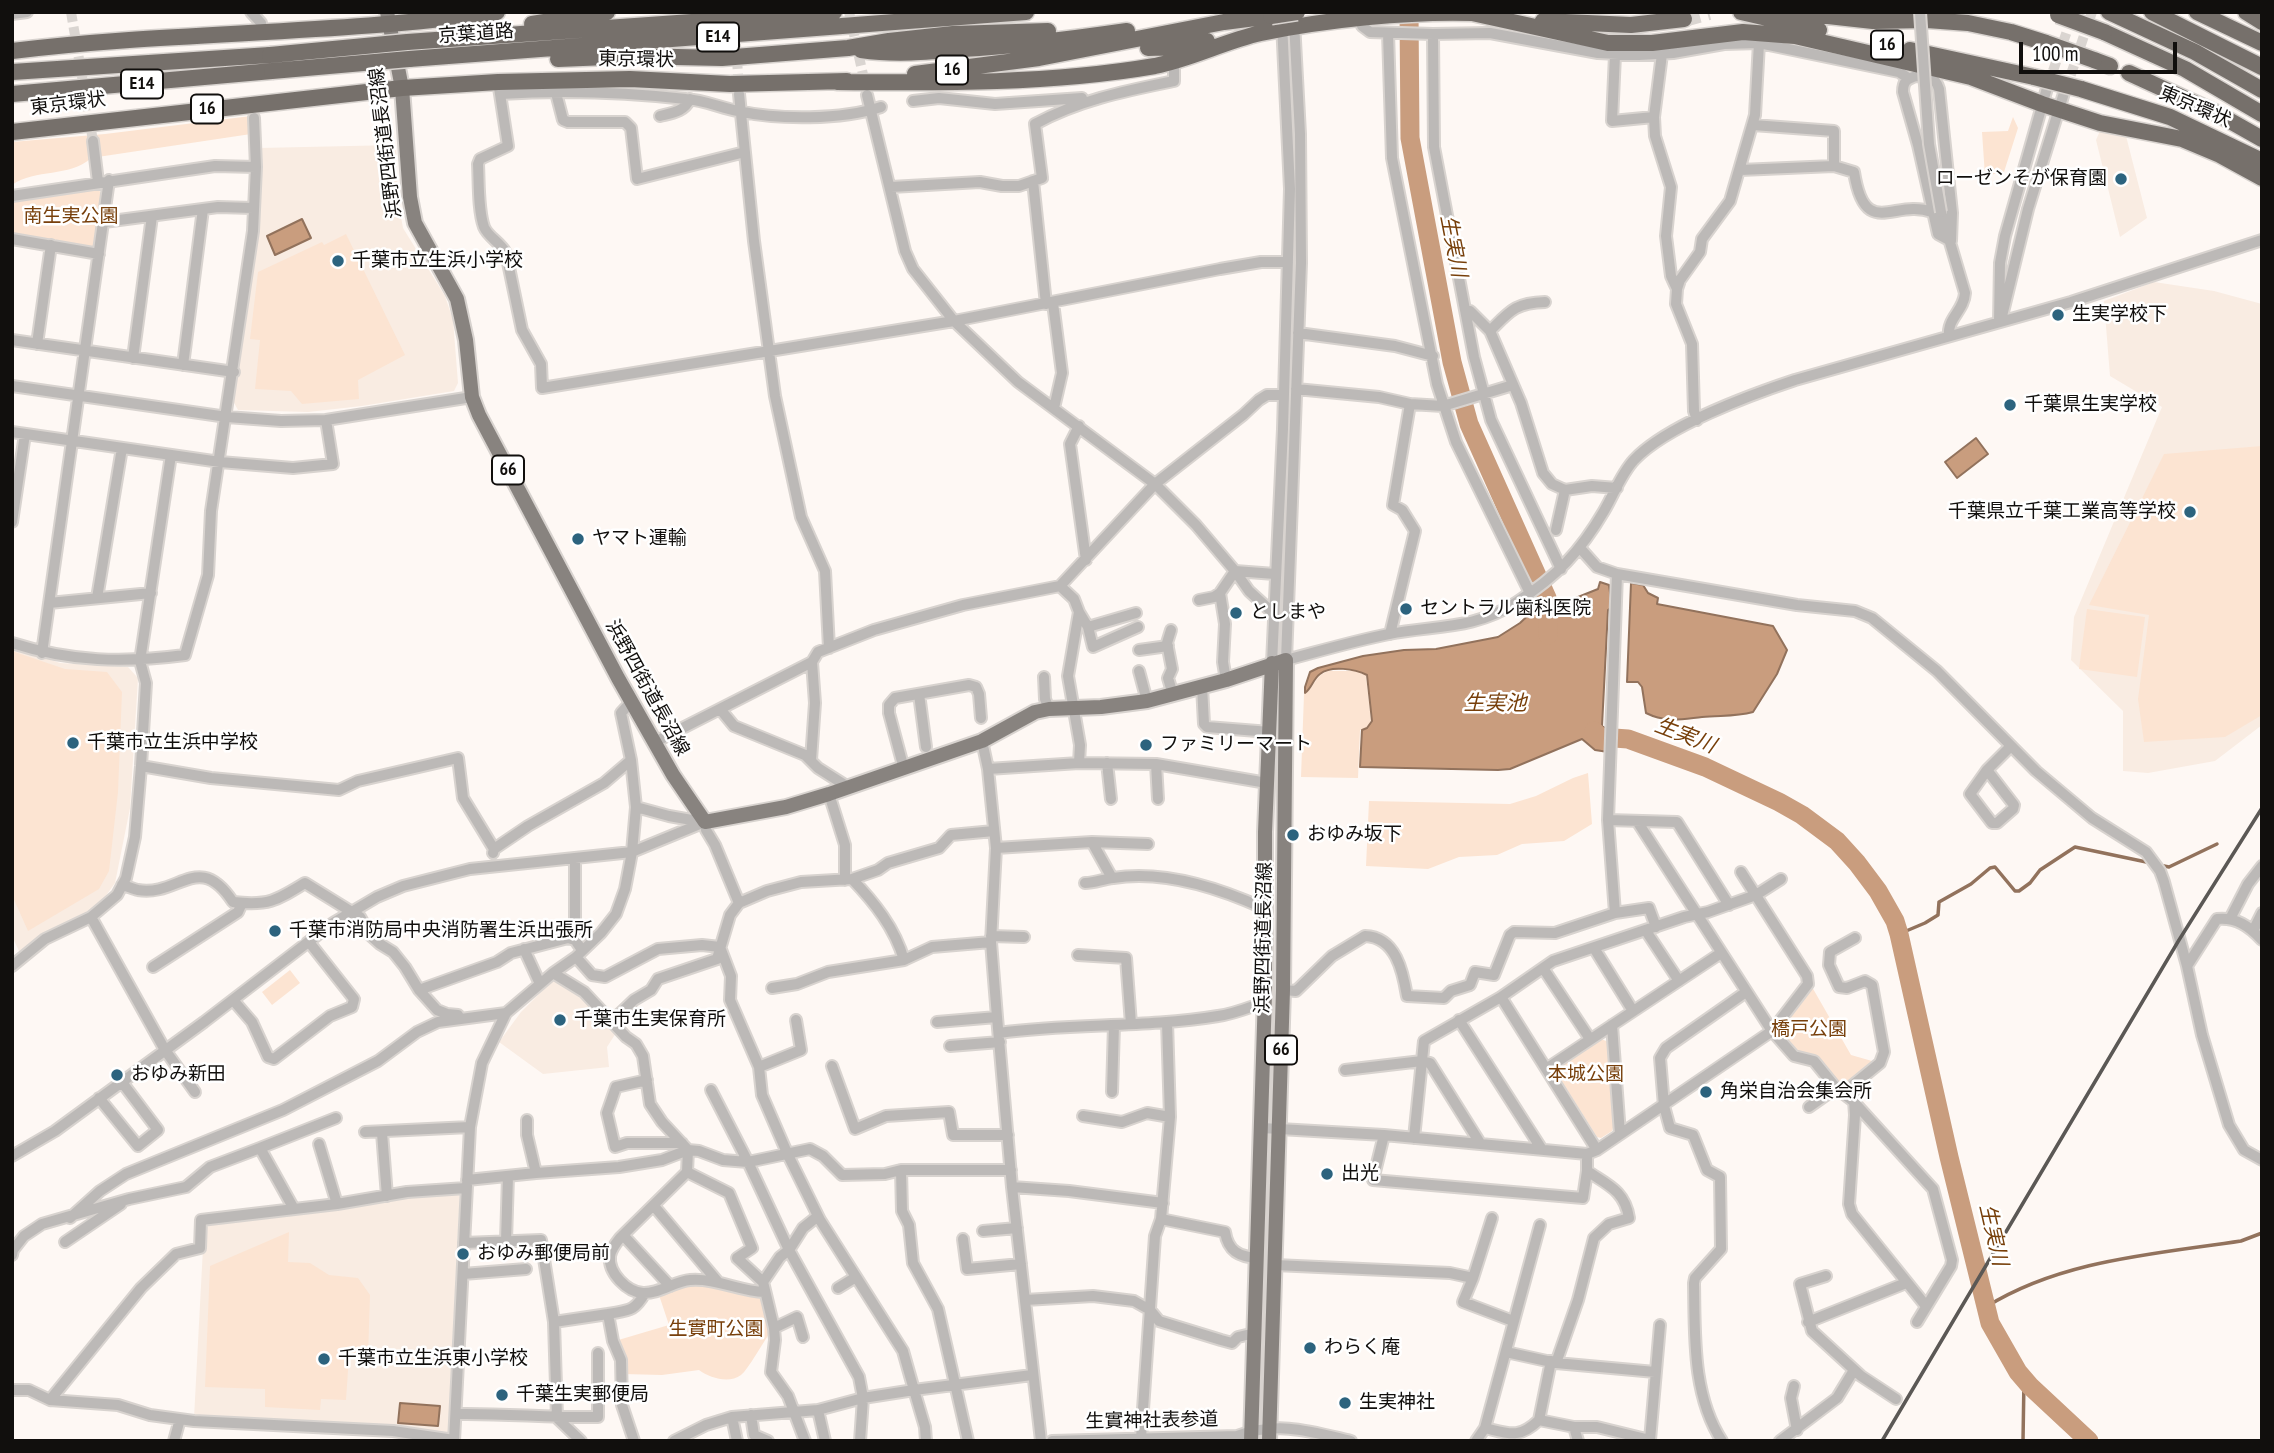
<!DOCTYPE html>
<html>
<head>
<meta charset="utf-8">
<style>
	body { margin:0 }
	#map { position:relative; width:2274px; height:1453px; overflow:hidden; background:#fef8f4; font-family:"PT Sans Narrow",sans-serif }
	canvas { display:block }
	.frame { position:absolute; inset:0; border:14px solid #110f0d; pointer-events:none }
	.scale { position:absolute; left:2019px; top:42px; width:158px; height:32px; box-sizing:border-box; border:4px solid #110f0d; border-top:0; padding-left:9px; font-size:21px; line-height:24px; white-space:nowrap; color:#110f0d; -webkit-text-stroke:5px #fff; paint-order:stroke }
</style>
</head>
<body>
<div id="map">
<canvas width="2274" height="1453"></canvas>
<div class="frame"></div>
<div class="scale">100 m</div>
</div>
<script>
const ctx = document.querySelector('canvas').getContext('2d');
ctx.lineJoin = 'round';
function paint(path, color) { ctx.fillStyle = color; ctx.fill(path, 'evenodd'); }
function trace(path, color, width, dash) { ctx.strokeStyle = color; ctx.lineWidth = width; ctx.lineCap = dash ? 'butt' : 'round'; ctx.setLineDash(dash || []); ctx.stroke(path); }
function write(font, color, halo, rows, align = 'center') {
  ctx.font = font + ' "PT Sans Narrow","Noto Sans JP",sans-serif'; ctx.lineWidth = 5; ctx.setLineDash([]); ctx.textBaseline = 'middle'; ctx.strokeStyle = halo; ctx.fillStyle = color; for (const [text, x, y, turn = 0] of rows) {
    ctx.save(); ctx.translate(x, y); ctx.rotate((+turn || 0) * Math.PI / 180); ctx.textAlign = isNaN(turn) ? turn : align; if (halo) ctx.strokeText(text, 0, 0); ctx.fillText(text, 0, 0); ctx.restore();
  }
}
const built = new Path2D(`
	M2100,131L2126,136L2147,218L2120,237L2096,140Z
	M396,145L398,200L403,228L445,296L453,320L458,383L454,391L362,406L308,412L238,410L233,401L259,148Z
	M2154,282L2214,291L2262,304V725L2215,761L2148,773L2123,771V711L2071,660L2074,617L2162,407L2110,376L2104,301Z
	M12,647L60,663L128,667L138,678L130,808L115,883L100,904L89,912L19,951L12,936Z
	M559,980L579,992L616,1033L607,1047L609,1067L543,1074L499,1042L521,1012L551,982Z
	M460,1191L448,1433L194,1418L204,1229L212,1221L405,1194Z`);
const green = new Path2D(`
	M251,116V134L91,158C69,178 36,168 12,185V142L105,134Z
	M2013,117L2018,128L2004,172L1985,176L1982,132L2008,131Z
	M94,185L103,195L95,245L90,247L12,237V202L16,198Z
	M346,234L405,355L358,380L359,399L302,404L291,391L255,389L260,340L250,339L258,272L322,242L324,245Z
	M2262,446V715L2225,737L2144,742L2138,699L2149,615L2089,605L2164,454Z
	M2087,609L2145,617L2137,677L2079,669Z
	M12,651L65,669L107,672L122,692L118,792L109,871L99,889L28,931L12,895Z
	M1328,671H1356L1366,675L1371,721L1367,728L1360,730L1358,778L1301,777L1304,694C1315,688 1313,677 1328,671Z
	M1588,773L1592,824L1564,841L1522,844L1497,855L1459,857L1428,869L1366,866L1369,801L1510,804L1536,796L1573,778Z
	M290,970L300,983L272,1005L262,992Z
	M1812,987L1851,1055L1872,1061L1842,1087L1815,1055L1797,1053L1779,1031Z
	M1598,1038L1609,1042L1614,1125L1612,1131L1601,1138L1597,1137L1557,1074L1559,1065Z
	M1270,1152H1273L1263,1406L1259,1408L1257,1407L1262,1251L1269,1208Z
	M289,1232L288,1262L310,1263L329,1275L358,1278L370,1295L368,1357L349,1356L346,1400L321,1399L320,1410L265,1407V1389L205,1387L210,1266Z
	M689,1284L734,1288L747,1295H763L770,1333C763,1342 748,1370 741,1375C729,1384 710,1378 699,1370L662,1375L623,1374L615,1341L669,1325L658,1292Z`);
const water = new Path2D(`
	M302,219L311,238L275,255L267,236Z
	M1976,438L1988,454L1957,478L1945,462Z
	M1600,582L1609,585L1612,607L1608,610L1602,726L1608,730V752L1595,750L1582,739L1510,769L1498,770L1360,767L1362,730L1367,728L1372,721L1367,675C1355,669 1331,665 1320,674C1313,679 1312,688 1305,693V687L1310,672L1318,668L1363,656L1404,650L1436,649L1498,637L1520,623L1536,608L1543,611L1598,589Z
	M1631,583L1643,585L1648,593L1658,598L1657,604L1773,626L1787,650L1777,674L1753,712C1735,717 1720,715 1702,717C1682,719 1666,723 1646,713L1642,687L1638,682H1627Z
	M400,1403L440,1406L438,1426L398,1423Z`);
const stream = new Path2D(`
	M2159,865L2169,867L2217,844
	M1899,934L1925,923L1938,915L1939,902L1971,884L1990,868L1995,867L2015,891H2019L2030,883L2040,870L2075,847L2151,863
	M1986,1307C2061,1260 2155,1254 2241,1241L2262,1233
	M2023,1441L2024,1379`);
const river = new Path2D(`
	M1409,12L1410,138L1452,362L1469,424L1547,598L1548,635
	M1594,731L1600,737L1628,739L1705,767L1779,802L1802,815L1837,841L1857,863L1878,891L1895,921L1899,934L1949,1157L1990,1323L2018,1372L2030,1386L2089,1441`);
const minorTunnel = new Path2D(`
	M71,12L93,141
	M849,12L866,88
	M735,29L739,90
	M2048,85L2073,14
	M2066,89L2092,12`);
const highwayTunnel = new Path2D(`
	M1684,19L1709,12`);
const minor = new Path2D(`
	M251,12L261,23L262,32
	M1362,12V26L1370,32L1433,34L1490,33L1598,53L1639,55L1673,53L1724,44L1759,43L1899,72L1908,78
	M12,14L27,12
	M1294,22L1300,134L1301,263L1286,660C1320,651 1354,641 1389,634C1436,625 1474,630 1517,602C1557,576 1580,552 1604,511C1614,494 1621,474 1634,460C1666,426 1750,395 1795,380L2071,302L2262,240
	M1388,33L1392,158L1437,384L1456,442L1530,593
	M1433,34L1434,147L1474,357L1491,420L1561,569
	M1662,54L1654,117L1655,136L1671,187L1666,236L1671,276L1677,289
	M1615,55L1612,121L1654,117
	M1916,76C1928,76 1935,76 1939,89L1952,213L1951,241L1938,234L1918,145L1903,92C1903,82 1906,79 1916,76Z
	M499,88L500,94C562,90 625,92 686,99C704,100 721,108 738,111C779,120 841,120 881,107
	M556,93L563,120L568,122H625L631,128L637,179L745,152
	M500,94L508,146L480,159L478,164C479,183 478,210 484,227C488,237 500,242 506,253L522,330L541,364L542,388L954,321L1220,269L1261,262H1288
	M739,94L754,241L775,396L801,517L825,571L829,648
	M867,95L905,251L913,269L954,321L1018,382L1155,484L1196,525L1235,571L1275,574
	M913,101L939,98L995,104L1082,98
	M660,116C672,113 684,112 690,99
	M1753,125L1834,131V166
	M93,141L98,182
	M1740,170L1834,166L1854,172C1865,241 1894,198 1932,212
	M1033,181L1046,304
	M891,187L980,182L1002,186H1019L1042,178L1035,124C1079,100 1125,91 1174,81V62
	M12,196L215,166L256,167
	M1941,212L1965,293C1964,311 1947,318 1949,336
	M104,222L218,207L253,208
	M12,239L99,254
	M1053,303L1062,373L1054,408
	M1466,311H1470L1490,331L1521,403L1543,473L1552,484L1565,490L1592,486L1617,488
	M2002,316L2028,209L2064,93
	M1999,322L2000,263L2005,236L2047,88
	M1490,331C1510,311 1515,303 1545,302
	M1298,333L1395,346L1433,356
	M12,340L234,372
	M37,344L51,245
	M133,358L152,216
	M183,365L203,209
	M12,386L227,417L281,421L326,420L472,397
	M1296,389L1379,397L1410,404L1443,406L1513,385
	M1697,420L1694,411L1692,344L1676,304L1677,289L1680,280L1700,252L1702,239L1730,201L1755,115L1759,43
	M1079,426L1070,444L1086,560
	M12,432L220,462L293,468L333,464L326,420
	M12,522L25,434
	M1556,530L1565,490
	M1580,548L1597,567L1617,574L1797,605L1855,611L1872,618L1937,671L2036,771L2092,818L2146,852L2160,871L2164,882L2187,966L2202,1035L2229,1125L2244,1150L2262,1160
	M1060,586L1074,599L1079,612L1068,676L1080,745L1079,763
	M97,598L122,448
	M1199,600L1214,597L1220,593
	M49,603L151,593
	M1079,612L1088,627L1093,647L1138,627
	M1088,627L1136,613
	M1171,630L1167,643L1172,669L1168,678L1173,695
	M1390,634L1415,531L1402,510L1393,505L1410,404
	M12,643C71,662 124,663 185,655L208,575L211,511L253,231L256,167L254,118
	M1139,650L1168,646
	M42,653L109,180
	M1272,663L1283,429L1290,189L1282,23
	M1139,671L1147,701
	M1044,677L1045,699L1049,709
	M1226,680L1223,662L1225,624L1220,593L1235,571L1249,591L1273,613
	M1202,686L1204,724L1207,727L1270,732
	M919,694L926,747
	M720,709L734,726L805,755L818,768L848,787
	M982,741L988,769L996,848L991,942L997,1017L1012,1187L1041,1441
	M655,742L812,662L818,652L874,630L963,605L1060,586L1155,484L1243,415L1259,400L1267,395H1283
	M811,760L815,703L812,662
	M1107,763L1111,799
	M1156,764L1158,799
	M141,766L211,778L339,790L358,781L458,758L463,798L494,849
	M904,769L889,713V705L895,698L969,685L976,687L979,694L981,718
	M988,769L1079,763L1156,764L1267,783
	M1987,770L2014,805L2013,809L1997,823H1992L1970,794L1987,770L2010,747
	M829,794L845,845V880
	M636,807L669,816L703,822
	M1608,820L1677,822L1729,905
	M1637,821L1772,1031L1794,1056L1814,1061L1836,1088L1853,1101L1933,1189L1952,1260L1951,1266L1917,1322
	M705,822L706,830L715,845L739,903
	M1092,842L1112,878
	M996,848L1092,842L1148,844
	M493,853L494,849L528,826L604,783L631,760
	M575,859V940
	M852,879C874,902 895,928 904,960
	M1085,883C1095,883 1103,879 1113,878C1162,870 1219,888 1263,908
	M122,885C127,886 133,889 138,890C179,897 199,850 233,902C268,906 276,901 305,883L360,917L370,935L380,944L393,952L405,967L419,990L437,1010L447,1014L458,1015
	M1615,913L1608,820L1617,574
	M91,917L165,1050L195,1092
	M2231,917L2248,884L2262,866
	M1646,931L1679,981
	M2253,931L2262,913
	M991,936L1024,937
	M1855,938L1830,952L1829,965L1839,987L1847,988L1865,981L1872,985L1884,1052L1880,1063L1853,1085L1855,1115L1849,1204L1852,1214L1926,1306
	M1594,948L1633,1011
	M524,949L540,984
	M1078,955L1126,958L1131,1024
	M576,957L592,975L605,977L658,949L702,945L720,947L731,976L730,1000L759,1067
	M12,966L45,939L91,917L117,895L126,878L135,837L141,766L146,683L140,661L171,455
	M2187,966L2217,919C2236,917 2249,926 2262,940
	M153,967L238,912L242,903
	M1543,968L1590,1039
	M553,973L584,992L626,1037L636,1044L643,1056L650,1104L662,1122L688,1150L687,1172L620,1238C616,1243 611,1249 610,1256C608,1273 627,1292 643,1293C659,1294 675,1281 690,1280C716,1278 739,1291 764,1292
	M772,988L797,984L828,972L904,960L932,947L991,942
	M419,990L497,962L511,953L568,938L575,940L582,950
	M1283,990L1296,991L1332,956L1365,936C1396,937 1403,972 1407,996L1444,998L1451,991L1470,985L1475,972L1494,975L1510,935L1514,932L1555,933L1615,913L1649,908L1656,927
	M1501,997L1597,1150
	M233,1000L252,1022L268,1057L274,1059L330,1016L352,1007L354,999L309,942
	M1459,1020L1541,1148
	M611,1022L634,1000L651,990L658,979L717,959L730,915L739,903L767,891L801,882L852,879L878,870L888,863L939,848L951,835L994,831
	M937,1022L997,1017
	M1612,1025L1620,1134
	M999,1033C1072,1023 1146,1028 1218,1016C1234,1014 1250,1007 1265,1002
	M950,1046L1000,1042
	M832,1066L855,1129L886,1116L949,1112L953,1135H1008
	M1546,1069L1721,953
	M1345,1070L1422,1061L1430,1063L1480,1143
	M647,1080L616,1087L607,1113L615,1147L627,1143H682
	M711,1090L748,1162L789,1250L859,1377L863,1398L860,1441
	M1112,1092L1114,1025
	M99,1098L138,1146L158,1130L121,1081
	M1809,1107L1836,1088
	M1083,1116L1122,1122L1147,1113L1170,1117
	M527,1120V1135L536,1173L619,1167L662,1160L688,1150L699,1151L723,1160L748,1162L810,1149L823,1156L842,1175L885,1174L901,1170H1011
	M1262,1128L1384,1135L1587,1154L1597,1150L1772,1031L1808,984L1807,976L1741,872
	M365,1132L470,1127
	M382,1133L387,1196
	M1384,1135L1373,1180L1583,1198L1587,1171V1154
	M1414,1138L1424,1041L1501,997L1553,961L1684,917L1708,912L1756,895L1781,879
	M319,1144L337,1204
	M260,1148L336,1118
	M12,1156L55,1131L204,1022L333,923L377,897L403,886L470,869L632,852L705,822
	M901,1170L902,1211L909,1225L913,1263L938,1309L968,1441
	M687,1172L729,1193L752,1248L737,1258L763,1282
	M467,1180L536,1173
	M1012,1187L1069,1191L1163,1203
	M654,1206L718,1282
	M70,1218L100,1191L126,1174L283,1110L378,1061L417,1032L438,1022L506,1013
	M1161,1219L1225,1232C1228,1251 1239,1257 1258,1258
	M983,1231L1017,1228
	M623,1235L670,1286
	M963,1239L967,1269L1021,1264
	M506,1241L508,1176
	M65,1242L121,1204
	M464,1243L541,1240L554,1322L608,1314L613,1341L621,1360L622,1405L634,1441
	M12,1255L13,1250L24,1236L42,1224L129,1199L186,1187L210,1167L260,1148L294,1209
	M1275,1265L1450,1273L1473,1278L1463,1302L1513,1321
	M463,1274L526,1269
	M1826,1276L1800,1284L1812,1331L1861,1376L1896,1399
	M1473,1278L1492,1218
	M838,1288L856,1277
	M1025,1300L1093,1296L1134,1301L1150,1310L1159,1321L1221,1340L1232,1343L1238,1337L1255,1333
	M608,1314C629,1310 634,1312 645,1293
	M554,1322L557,1418L581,1441
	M1808,1322L1906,1283
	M774,1328L797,1317L803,1337
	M1506,1352L1556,1363L1655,1372
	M1551,1361L1539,1420L1574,1427H1597L1650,1440L1660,1325
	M1556,1363L1578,1300L1594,1238L1609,1224L1629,1218C1625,1191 1608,1185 1587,1171
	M1794,1386L1791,1398L1797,1430
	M12,1390H29L50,1400L141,1288L176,1254L200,1248L201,1220L337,1204L407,1192L466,1188
	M50,1400L118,1405L150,1415L194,1421L393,1431L454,1440
	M818,1410L825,1441
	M456,1414C504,1413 550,1418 598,1417V1353
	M751,1415L754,1435L768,1441
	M732,1417L737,1441
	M1574,1427L1578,1441
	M1485,1428C1510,1434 1519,1439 1539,1420
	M1141,1438L1155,1236L1161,1219L1170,1117L1167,1022
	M174,1441L180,1419
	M454,1441L470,1127L482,1063L506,1013L553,973L576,957L601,933L616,914L625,889L632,852L636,807L631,760L621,713L632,701
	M674,1441L706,1425L732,1417L818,1410L863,1398L914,1390L903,1351L820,1220L788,1155L762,1095L759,1067L801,1050L796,1020
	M805,1441L788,1396L771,1372L775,1340L774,1328L763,1282L780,1257L789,1250L803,1228L818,1216
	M926,1441L925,1427L914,1390L1032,1375
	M1052,1441L1237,1436C1279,1421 1309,1431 1351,1441
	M1476,1441L1485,1428L1540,1225
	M1722,1441C1692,1395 1695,1335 1694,1283L1695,1278L1721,1249L1720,1177L1707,1170L1693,1135L1670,1128L1664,1106L1660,1058L1666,1048L1746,992
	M1780,1441L1837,1398L1854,1370`);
const major = new Path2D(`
	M387,12L402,88L410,197L415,223L457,299L466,340L472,397L479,415L618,678L673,775L705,822L786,807L829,794L982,741L1035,712L1049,709L1101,707L1147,701L1226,680L1286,660L1283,990L1269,1441
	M1251,1441L1265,994V832L1272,663`);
const highway = new Path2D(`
	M1741,12L1819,30
	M1792,12L1873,21L1927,20L1968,23L2011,32L2046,43
	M2109,12L2195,52L2262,90
	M2152,12L2262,67
	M2197,12L2262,43
	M2246,12L2262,22
	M1543,21L1631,25L1684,19
	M532,24L607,12
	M2104,32L2185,69L2262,114
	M407,42L834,12
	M1148,48L1177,47L1207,41
	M861,50C895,55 928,52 962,49C1017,46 1072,39 1127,31
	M1910,50L2034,77
	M12,51C173,31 336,35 497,12
	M409,59L1026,12
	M558,59L632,56L722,58L848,48L889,41L953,34L1048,31
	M2094,60L2110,66
	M12,72L270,55
	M2129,73L2216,113L2262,139
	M915,74L1039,58L1224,22L1271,16
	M837,82C943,83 1050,84 1155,66C1191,59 1225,41 1261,33C1324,20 1408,11 1472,13L1608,43H1652L1743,32L1795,36L1971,77L2042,104L2100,123L2182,139L2220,155L2262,178
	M2081,89L2170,117L2262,161
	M12,94L272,71
	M12,132L402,88L498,82L630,79L730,84L847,81`);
const rail = new Path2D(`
	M1882,1441L2179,940L2262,808`);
const minorBridge = new Path2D(`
	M1920,12L1929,144L1941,212`);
const highwayBridge = new Path2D(`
	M2058,15L2104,32
	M1271,16L1297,12
	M2046,43L2094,60
	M270,55L407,42
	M272,71L409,59
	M2034,77L2081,89`);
const markers = [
	[2121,179,7,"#2c637e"],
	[338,261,7,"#2c637e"],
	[2058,315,7,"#2c637e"],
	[2010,405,7,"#2c637e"],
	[2190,512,7,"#2c637e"],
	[578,539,7,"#2c637e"],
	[1406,609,7,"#2c637e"],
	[1236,613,7,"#2c637e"],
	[73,743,7,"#2c637e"],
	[1146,745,7,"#2c637e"],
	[1293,835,7,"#2c637e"],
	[275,931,7,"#2c637e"],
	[560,1020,7,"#2c637e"],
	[117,1075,7,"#2c637e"],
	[1706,1092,7,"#2c637e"],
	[1327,1174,7,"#2c637e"],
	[463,1254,7,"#2c637e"],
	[1310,1348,7,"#2c637e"],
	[324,1359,7,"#2c637e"],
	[502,1395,7,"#2c637e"],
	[1345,1403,7,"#2c637e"]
];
const shields = [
	[718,37,42],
	[1887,45,32],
	[952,70,32],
	[142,84,42],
	[207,109,32],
	[508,470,32],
	[1281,1050,32]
];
const shieldNames = [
	["E14",718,37],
	["16",1887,45],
	["16",952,70],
	["E14",142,84],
	["16",207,109],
	["66",508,470],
	["66",1281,1050]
];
const streetNames = [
	["京葉道路",476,34,-4],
	["東京環状",636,60,1],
	["東京環状",68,104,-7],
	["東京環状",2195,107,23],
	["浜野四街道長沼線",386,143,-97],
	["浜野四街道長沼線",647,688,61],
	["浜野四街道長沼線",1264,938,-89],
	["生實神社表参道",1152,1421,-1]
];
const poiNames = [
	["ローゼンそが保育園",2107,179,"right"],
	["千葉市立生浜小学校",352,261],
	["生実学校下",2072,315],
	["千葉県生実学校",2024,405],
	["千葉県立千葉工業高等学校",2176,512,"right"],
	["ヤマト運輸",592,539],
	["セントラル歯科医院",1420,609],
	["としまや",1250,613],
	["千葉市立生浜中学校",87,743],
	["ファミリーマート",1160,745],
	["おゆみ坂下",1307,835],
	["千葉市消防局中央消防署生浜出張所",289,931],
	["千葉市生実保育所",574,1020],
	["おゆみ新田",131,1075],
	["角栄自治会集会所",1720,1092],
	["出光",1341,1174],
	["おゆみ郵便局前",477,1254],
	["わらく庵",1324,1348],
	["千葉市立生浜東小学校",338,1359],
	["千葉生実郵便局",516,1395],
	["生実神社",1359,1403]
];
const parkNames = [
	["南生実公園",71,217],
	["橋戸公園",1809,1030],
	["本城公園",1586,1075],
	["生實町公園",716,1330]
];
const waterNames = [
	["生実川",1453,246,79],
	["生実池",1495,704],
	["生実川",1685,736,21],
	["生実川",1993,1235,77]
];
paint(built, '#f9ece2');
paint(green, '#fce4d2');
paint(water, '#c99d7e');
trace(water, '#92725c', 2);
trace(stream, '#92725c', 3.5);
trace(river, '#c99d7e', 19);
trace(minorTunnel, '#dad5d1', 10, [10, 5]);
trace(highwayTunnel, '#dad5d1', 16, [16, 8]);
trace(minor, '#d8d3cf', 14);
trace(major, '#d8d3cf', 18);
trace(highway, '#d8d3cf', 19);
trace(minor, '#bcb9b7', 10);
trace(major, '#88837f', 14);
trace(highway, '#76706b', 16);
trace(rail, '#5b5855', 3.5);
trace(minorBridge, '#d8d3cf', 14, []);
trace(highwayBridge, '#d8d3cf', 19, []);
trace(minorBridge, '#bcb9b7', 10);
trace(highwayBridge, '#76706b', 16);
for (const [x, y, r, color] of markers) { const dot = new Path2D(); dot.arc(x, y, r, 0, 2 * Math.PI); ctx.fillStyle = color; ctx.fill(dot); trace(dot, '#fff', 2.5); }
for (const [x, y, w] of shields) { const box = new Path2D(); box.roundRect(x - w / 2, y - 14.5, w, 29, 5); ctx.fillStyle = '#fff'; ctx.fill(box); trace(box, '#110f0d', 2); }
write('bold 18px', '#110f0d', null, shieldNames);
write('19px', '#110f0d', '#fff', streetNames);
write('19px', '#110f0d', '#fff', poiNames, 'left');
write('19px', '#78400c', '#fff', parkNames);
write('italic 21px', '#773f0a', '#fff', waterNames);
</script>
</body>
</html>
